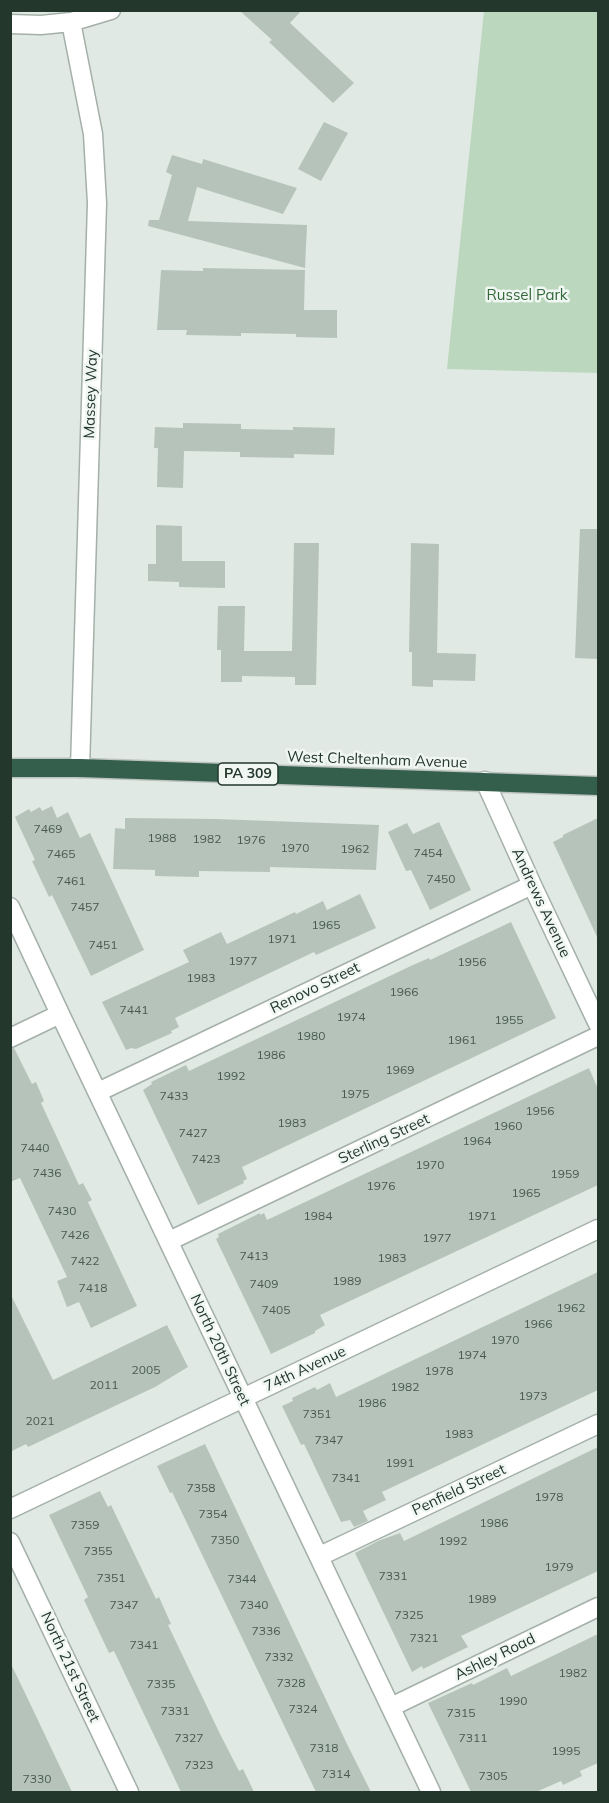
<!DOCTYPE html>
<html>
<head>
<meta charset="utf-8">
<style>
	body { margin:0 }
	#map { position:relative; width:609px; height:1803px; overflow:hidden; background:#e0e9e3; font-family:Mulish,sans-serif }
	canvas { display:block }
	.frame { position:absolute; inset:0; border:12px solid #23372d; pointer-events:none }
</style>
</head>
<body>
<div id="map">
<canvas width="609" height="1803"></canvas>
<div class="frame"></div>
</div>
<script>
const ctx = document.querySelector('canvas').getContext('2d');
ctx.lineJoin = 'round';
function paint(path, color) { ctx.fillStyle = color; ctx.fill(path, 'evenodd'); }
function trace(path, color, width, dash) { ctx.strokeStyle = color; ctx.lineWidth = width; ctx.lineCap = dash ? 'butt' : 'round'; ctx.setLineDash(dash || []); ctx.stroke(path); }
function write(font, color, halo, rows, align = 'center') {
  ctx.font = font + ' Mulish,sans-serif'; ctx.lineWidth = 5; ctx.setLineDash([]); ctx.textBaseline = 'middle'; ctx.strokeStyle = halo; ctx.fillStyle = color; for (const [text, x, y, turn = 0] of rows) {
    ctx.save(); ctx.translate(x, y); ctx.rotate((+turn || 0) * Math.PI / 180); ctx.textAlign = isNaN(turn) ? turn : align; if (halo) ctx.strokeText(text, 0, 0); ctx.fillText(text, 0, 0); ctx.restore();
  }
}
const green = new Path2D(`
	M484,11H598V373L447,369Z`);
const building = new Path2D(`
	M239,10H302L290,23L354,83L333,103L269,42L272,40Z
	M324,122L348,133L321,181L298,169Z
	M172,155L202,164L203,159L297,188L283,214L197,187L188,221L307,225L305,268L148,226L149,220H159L172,175L166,172Z
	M203,268L305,270L304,310H337V338L296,337V334L241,333V336L186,335L187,330H157L161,270L203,271Z
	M183,423L241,424V429L293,430V427L335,428L334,455L294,454V458L240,457V452L184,451L183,488L157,487L158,448H154L155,427L183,428Z
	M156,525L182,526V561H225V588L179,587V582L148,581V564H156Z
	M580,529H598V659L575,658Z
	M294,543H319L316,685H295V677L242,676V682H221V650H217L218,606H245L244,651H292Z
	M411,543L439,544L437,653L476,654L475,681L433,680V687L412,686V652H409Z
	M52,806L57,818L68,812L80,838L90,833L144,950L91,976L52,895L49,897L32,861L35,860L15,817L29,809L31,812L40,807L42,811Z
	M125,818L216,819L379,825L376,870L270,867V872L199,871V877L155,876V870L113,869L115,828L125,829Z
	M598,818V939L553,842L563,837V835Z
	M439,822L471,890L430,910L411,870L406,871L388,832L407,823L413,834Z
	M360,894L376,928L316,955L314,952L175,1018L179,1027L171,1031L172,1033L136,1049L131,1048L126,1050L102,1002L189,962L183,950L221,932L227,944L295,912L296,914L323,901L327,910Z
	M511,922L556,1018L242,1167L247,1179L243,1181L244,1183L198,1205L143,1090L152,1084L151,1082L186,1065L189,1071L413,965L429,958L430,960Z
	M14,1048L32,1084L36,1082L44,1101L41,1103L79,1185L83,1183L92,1200L88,1202L137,1306L91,1328L79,1302L67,1307L57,1281L67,1277L20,1178L10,1182V1049Z
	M589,1068L598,1089V1185L320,1315L325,1325L315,1331V1333L271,1354L216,1239L219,1237L218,1234L260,1213V1215L264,1213L267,1220Z
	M598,1272V1390L382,1492L386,1500L363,1511L368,1521L354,1527L350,1520L341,1522L304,1444L301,1445L282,1406L293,1401L292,1398L315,1387L317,1390L330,1383L336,1397Z
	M10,1293L53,1380L167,1325L188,1367L155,1387L28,1447L26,1444L10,1452Z
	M205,1444L346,1742L371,1792H316L172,1492L170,1493L157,1466Z
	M598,1447V1571L461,1636L468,1647L423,1669L422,1666L412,1672L355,1553L378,1541L400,1533L404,1541Z
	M100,1491L108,1507L111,1505L156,1599L159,1597L171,1624L168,1625L220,1734L239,1771L243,1769L254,1792H181L114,1651L109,1653L84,1600L88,1597L49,1515Z
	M598,1634V1763L580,1771L582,1776L563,1785L561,1781L536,1792H471L428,1703L472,1683L473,1685L507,1668L511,1676Z
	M10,1662L26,1695L72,1792H10Z`);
const street = new Path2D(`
	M71,22L93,134L97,203L80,768
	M10,24L41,25L71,22L111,10
	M485,781L532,885L598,1024
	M10,907L60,1014L431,1792
	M10,1038L60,1014
	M98,1092L532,885
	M169,1241L598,1036
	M10,1509L598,1229
	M10,1542L129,1792
	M320,1556L598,1424
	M391,1707L598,1607`);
const highway = new Path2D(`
	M10,768H80L598,786`);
const numberNames = [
	["7469",48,829],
	["1988",162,838],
	["1982",207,839],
	["1976",251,840],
	["1970",295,848],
	["1962",355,849],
	["7454",428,853],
	["7465",61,854],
	["7450",441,879],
	["7461",71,881],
	["7457",85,907],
	["1965",326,925],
	["1971",282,939],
	["7451",103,945],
	["1977",243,961],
	["1956",472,962],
	["1983",201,978],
	["1966",404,992],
	["7441",134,1010],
	["1974",351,1017],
	["1955",509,1020],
	["1980",311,1036],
	["1961",462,1040],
	["1986",271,1055],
	["1969",400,1070],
	["1992",231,1076],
	["1975",355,1094],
	["7433",174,1096],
	["1956",540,1111],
	["1983",292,1123],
	["1960",508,1126],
	["7427",193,1133],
	["1964",477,1141],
	["7440",35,1148],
	["7423",206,1159],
	["1970",430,1165],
	["7436",47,1173],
	["1959",565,1174],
	["1976",381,1186],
	["1965",526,1193],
	["7430",62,1211],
	["1984",318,1216],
	["1971",482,1216],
	["7426",75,1235],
	["1977",437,1238],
	["7413",254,1256],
	["1983",392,1258],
	["7422",85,1261],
	["1989",347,1281],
	["7409",264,1284],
	["7418",93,1288],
	["1962",571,1308],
	["7405",276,1310],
	["1966",538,1324],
	["1970",505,1340],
	["1974",472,1355],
	["2005",146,1370],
	["1978",439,1371],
	["2011",104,1385],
	["1982",405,1387],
	["1973",533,1396],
	["1986",372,1403],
	["7351",317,1414],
	["2021",40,1421],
	["1983",459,1434],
	["7347",329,1440],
	["1991",400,1463],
	["7341",346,1478],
	["7358",201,1488],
	["1978",549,1497],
	["7354",213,1514],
	["1986",494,1523],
	["7359",85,1525],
	["7350",225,1540],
	["1992",453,1541],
	["7355",98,1551],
	["1979",559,1567],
	["7331",393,1576],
	["7351",111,1578],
	["7344",242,1579],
	["1989",482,1599],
	["7347",124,1605],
	["7340",254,1605],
	["7325",409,1615],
	["7336",266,1631],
	["7321",424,1638],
	["7341",144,1645],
	["7332",279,1657],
	["1982",573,1673],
	["7328",291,1683],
	["7335",161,1684],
	["1990",513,1701],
	["7324",303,1709],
	["7331",175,1711],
	["7315",461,1713],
	["7327",189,1738],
	["7311",473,1738],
	["7318",324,1748],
	["1995",566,1751],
	["7323",199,1765],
	["7314",336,1774],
	["7305",493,1776],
	["7330",37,1779]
];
const shields = [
	[248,774,60]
];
const shieldNames = [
	["PA 309",248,774]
];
const parkNames = [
	["Russel Park",527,295]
];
const streetNames = [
	["Massey Way",91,394,-88],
	["West Cheltenham Avenue",377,760,2],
	["Andrews Avenue",541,903,65],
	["Renovo Street",315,988,-26],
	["Sterling Street",384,1139,-25],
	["North 20th Street",220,1350,65],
	["74th Avenue",305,1369,-25],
	["Penfield Street",459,1490,-25],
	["Ashley Road",495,1657,-26],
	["North 21st Street",70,1667,65]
];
paint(green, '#bbd7bd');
paint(building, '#b6c3bb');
trace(street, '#a4b0a9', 21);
trace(highway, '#bdc3c0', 21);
trace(street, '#fff', 18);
trace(highway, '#335f4c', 18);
write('12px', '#485a50', null, numberNames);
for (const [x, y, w] of shields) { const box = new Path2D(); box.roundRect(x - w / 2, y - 11, w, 22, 4.5); ctx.fillStyle = '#f0f6f2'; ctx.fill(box); trace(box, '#23372d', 1.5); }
write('bold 14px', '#23372d', null, shieldNames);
write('15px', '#32683b', '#f0f6f2', parkNames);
write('15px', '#23372d', '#f0f6f2', streetNames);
</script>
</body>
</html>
